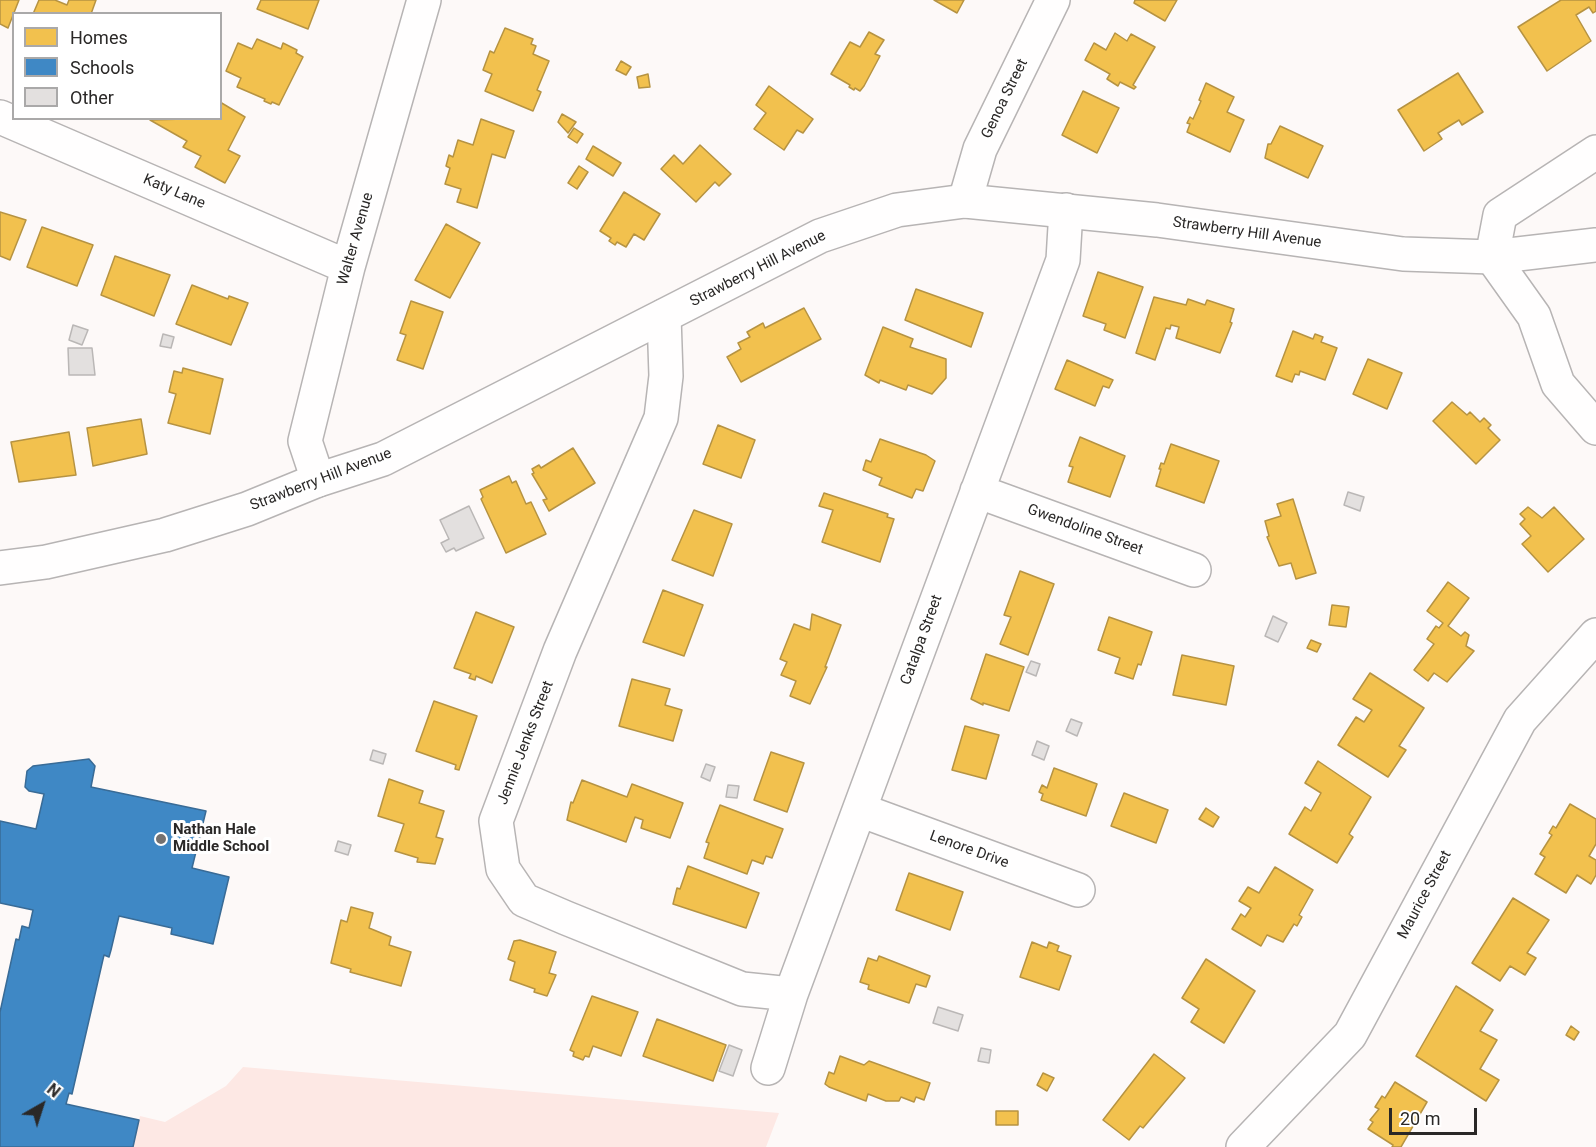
<!DOCTYPE html>
<html>
<head>
<meta charset="utf-8">
<style>
	body { margin:0 }
	#map { position:relative; width:1596px; height:1147px; overflow:hidden; background:#fdf9f8; font-family:Roboto,sans-serif }
	canvas { display:block }
	.legend { position:absolute; left:12px; top:12px; width:210px; height:108px; box-sizing:border-box; background:#fff; border:2px solid #aaa9a9; margin:0; padding:8px 10px; list-style:none; font-size:18px; color:#2a2827 }
	.legend li { display:flex; align-items:center; gap:12px; height:30px }
	.legend b { width:30px; border:2px solid #aaa9a9 }
	.north { position:absolute; left:12px; top:1075px; width:60px; height:60px; -webkit-text-stroke:4px #fff; paint-order:stroke; rotate:39deg; font-size:16px; font-weight:700; line-height:24px; text-align:center; color:#2a2827 }
	.north::after { content:''; display:block; margin:auto; width:21px; height:27px; background:#2a2827; clip-path:polygon(50% 0,100% 100%,50% 72%,0 100%) }
	.scale { position:absolute; left:1389px; top:1108px; width:88px; height:27px; box-sizing:border-box; border:3px solid #2a2827; border-top:0; padding-left:8px; font-size:18px; line-height:21px; white-space:nowrap; color:#2a2827; -webkit-text-stroke:4px #fff; paint-order:stroke }
</style>
</head>
<body>
<div id="map">
<canvas width="1596" height="1147"></canvas>
<ul class="legend">
<li><b style="height:16px;background:#f2c14e"></b>Homes</li>
<li><b style="height:16px;background:#3f88c5"></b>Schools</li>
<li><b style="height:16px;background:#e3e0df"></b>Other</li>
</ul>
<div class="north">N</div>
<div class="scale">20 m</div>
</div>
<script>
const ctx = document.querySelector('canvas').getContext('2d');
ctx.lineJoin = 'round';
function paint(path, color) { ctx.fillStyle = color; ctx.fill(path, 'evenodd'); }
function trace(path, color, width, dash) { ctx.strokeStyle = color; ctx.lineWidth = width; ctx.lineCap = dash ? 'butt' : 'round'; ctx.setLineDash(dash || []); ctx.stroke(path); }
function write(font, color, halo, rows, align = 'center') {
  ctx.font = font + ' Roboto,sans-serif'; ctx.lineWidth = 6; ctx.setLineDash([]); ctx.textBaseline = 'middle'; ctx.strokeStyle = halo; ctx.fillStyle = color; for (const [text, x, y, turn = 0] of rows) {
    ctx.save(); ctx.translate(x, y); ctx.rotate((+turn || 0) * Math.PI / 180); ctx.textAlign = isNaN(turn) ? turn : align; if (halo) ctx.strokeText(text, 0, 0); ctx.fillText(text, 0, 0); ctx.restore();
  }
}
const green = new Path2D(`
	M243,1067L779,1113L766,1147H133L140,1116L165,1122L226,1086Z`);
const homes = new Path2D(`
	M0,0H19L8,28L0,24Z
	M39,0H55L67,5L69,0H96L91,14H33Z
	M261,0H319L308,29L257,9Z
	M934,0H964L957,13Z
	M1135,0H1177L1165,21L1134,3Z
	M1561,0H1596V11L1593,13L1589,7L1576,15L1591,41L1547,71L1518,27Z
	M505,28L533,39L531,44L536,46L533,54L549,61L537,90L541,92L533,111L485,91L492,74L483,70L490,51L494,53Z
	M869,32L884,40L875,54L880,56L864,86L860,91L855,88L854,90L849,87L850,85L831,74L850,42L860,47Z
	M1115,33L1127,41L1131,34L1155,47L1133,85L1136,87L1134,89L1120,82L1118,86L1107,79L1110,74L1085,60L1094,43L1106,50Z
	M257,39L281,49L283,43L297,50L296,53L303,57L279,105L272,102L271,104L264,101L265,99L237,87L241,78L226,71L238,43L252,49Z
	M621,61L631,67L626,75L616,70Z
	M1458,73L1483,112L1462,125L1459,120L1438,133L1442,139L1424,151L1398,110Z
	M648,74L650,87L639,88L637,77Z
	M1206,83L1234,97L1227,112L1244,120L1230,152L1187,132L1190,124L1187,123L1190,117L1193,119L1201,101L1199,100Z
	M769,86L813,119L803,133L797,130L784,150L754,129L766,113L756,105Z
	M1083,91L1119,108L1097,153L1062,135Z
	M220,102L245,117L228,150L240,156L225,183L195,167L201,156L183,147L187,141L150,120L220,118Z
	M562,114L576,122L568,133L558,122Z
	M481,119L514,131L505,158L492,154L477,208L457,202L461,189L445,184L450,168L446,166L449,155L453,157L458,140L473,145Z
	M1280,126L1323,146L1308,178L1265,158L1268,144H1271Z
	M574,128L583,134L577,143L568,137Z
	M700,145L731,174L719,186L715,182L696,202L661,169L674,155L683,164Z
	M593,146L621,163L613,176L586,159Z
	M579,166L588,172L577,189L568,183Z
	M624,192L660,214L644,240L634,234L626,247L617,242L615,245L609,241L611,238L600,231Z
	M0,212L26,220L10,260L0,256Z
	M446,224L480,243L450,298L415,280Z
	M42,227L93,245L77,286L27,267Z
	M115,256L170,275L154,316L101,295Z
	M1098,272L1143,287L1125,338L1104,330L1106,324L1083,316Z
	M192,285L228,299L229,296L248,303L231,345L176,324Z
	M916,289L983,313L971,347L905,320Z
	M1154,297L1186,305L1188,299L1205,305L1207,300L1234,309L1230,322L1232,323L1220,353L1176,338L1179,327L1171,325L1170,329L1166,328L1155,360L1136,353Z
	M411,301L443,312L423,369L397,360L406,335L400,333Z
	M804,308L821,339L741,382L727,357L741,349L738,343L750,337L747,332L763,323L765,328Z
	M883,327L913,339L910,347L946,359V378L932,394L908,385L906,390L880,380L879,383L865,375Z
	M1293,331L1313,339L1315,334L1323,337L1321,342L1337,348L1325,380L1300,371L1299,375L1295,374L1292,382L1276,376Z
	M1368,359L1402,373L1387,409L1353,394Z
	M1067,360L1113,380L1109,388L1103,386L1095,406L1055,389Z
	M183,368L223,379L210,434L168,423L176,394L169,392L174,371L182,373Z
	M1452,402L1467,415L1470,412L1480,422L1484,418L1491,425L1488,428L1500,440L1476,464L1433,421Z
	M141,419L147,454L93,466L87,428Z
	M718,425L755,440L741,478L703,464Z
	M69,432L76,475L19,482L11,442Z
	M1080,437L1125,456L1110,497L1068,482L1073,467L1069,466Z
	M880,439L926,455L935,461L923,491L916,489L912,498L879,485L882,478L863,470L866,460L871,462Z
	M1171,444L1219,461L1204,503L1156,486L1161,469H1159L1161,463L1164,464Z
	M573,448L595,483L549,511L543,500L547,499L532,474L534,473L532,469L539,465L541,468Z
	M509,476L512,483L516,481L526,504L531,502L546,534L506,553L481,499L483,497L480,490Z
	M824,493L888,514L887,517L894,519L880,562L822,542L833,510L819,506Z
	M1293,499L1316,573L1296,579L1291,563L1279,566L1267,537L1269,536L1265,521L1281,516L1277,504Z
	M1528,507L1542,518L1554,507L1584,539L1548,572L1522,544L1531,536L1520,524L1525,519L1520,514Z
	M694,510L732,524L713,576L672,560Z
	M1020,571L1054,584L1028,655L1000,644L1011,617L1004,615Z
	M1448,582L1469,598L1448,626L1461,636L1465,632L1469,635L1466,646L1474,651L1447,682L1434,673L1428,681L1414,670L1434,644L1427,639L1436,626L1439,628L1443,623L1427,611Z
	M663,590L703,605L684,656L643,642Z
	M1332,605L1349,607L1346,627L1329,625Z
	M476,612L514,627L492,683L476,676L475,680L469,678L471,674L454,668Z
	M812,614L841,625L825,667H827L810,704L790,696L796,681L781,675L787,662L780,659L794,624L810,630Z
	M1109,617L1152,632L1141,665L1138,664L1133,679L1115,673L1120,658L1098,650Z
	M1311,640L1321,644L1317,652L1307,648Z
	M986,654L1024,667L1009,711L983,703V705L971,699Z
	M1182,655L1234,666L1226,705L1173,695Z
	M1370,673L1424,708L1399,746L1406,750L1388,777L1338,745L1356,717L1364,722L1372,710L1353,699Z
	M632,679L670,689L665,705L682,710L673,741L619,726Z
	M434,701L477,716L459,770L455,769L456,765L416,751Z
	M965,726L999,735L986,779L952,770Z
	M771,752L804,763L787,812L754,800Z
	M1318,761L1371,797L1349,834L1353,837L1337,863L1289,834L1305,807L1311,811L1321,793L1305,783Z
	M1054,768L1097,784L1086,816L1041,800L1043,794L1039,792L1042,785L1047,788Z
	M389,779L423,791L419,803L444,811L436,837L443,839L435,864L417,862L418,858L395,851L404,824L378,816Z
	M582,780L627,797L632,784L683,803L670,838L641,828L643,820L635,817L626,842L567,820L571,802L573,803Z
	M1124,793L1168,810L1156,843L1111,826Z
	M1570,804L1596,819V844L1589,856L1596,860V875L1591,884L1577,875L1566,893L1535,874L1545,857L1540,854L1552,835L1549,833L1553,826L1556,828Z
	M720,805L783,829L772,858L766,856L763,864L752,860L747,874L704,858L709,843L706,842Z
	M1206,808L1219,817L1213,827L1199,819Z
	M688,866L759,893L746,928L673,904L677,888L680,889Z
	M1275,867L1313,890L1299,915L1302,917L1297,926L1294,924L1283,942L1267,935L1261,946L1232,929L1241,914L1245,917L1251,908L1239,901L1248,887L1259,893Z
	M909,873L963,892L950,930L896,910Z
	M1513,898L1549,920L1527,953L1536,958L1525,975L1510,966L1500,981L1472,963Z
	M351,907L373,913L369,928L391,937L389,945L411,952L401,986L350,972L351,969L331,963L341,920L347,922Z
	M520,940L556,952L549,973L556,975L547,996L534,992L535,989L510,980L515,962L508,959L514,941Z
	M1032,942L1047,948L1049,942L1059,946L1057,951L1071,956L1059,990L1020,977Z
	M879,956L930,976L926,987L916,984L909,1003L868,989L869,985L860,982L868,958L877,961Z
	M1206,959L1255,991L1224,1043L1191,1022L1199,1009L1182,998Z
	M1456,986L1493,1010L1480,1031L1497,1040L1480,1069L1499,1080L1486,1101L1416,1056Z
	M592,996L638,1012L621,1056L593,1046L589,1057L585,1056L583,1060L573,1056L574,1052L570,1050Z
	M657,1019L726,1045L713,1081L643,1056Z
	M1571,1026L1579,1032L1574,1040L1566,1035Z
	M1154,1054L1185,1078L1143,1128L1140,1126L1129,1140L1103,1120Z
	M840,1056L864,1065L869,1061L930,1083L924,1100L916,1097L914,1102L901,1097L899,1101H886L868,1094L866,1101L829,1087L825,1084L829,1072L834,1074Z
	M1043,1073L1054,1078L1047,1091L1037,1085Z
	M1395,1082L1427,1102L1401,1147H1392L1393,1145L1368,1129L1373,1122L1370,1120L1379,1109L1375,1107L1382,1096L1385,1098Z
	M996,1111H1018V1125H996Z`);
const schools = new Path2D(`
	M89,759L95,766L91,787L206,811L192,868L229,877L213,944L171,934L172,928L119,916L111,950L109,957L104,955L72,1094L69,1093L66,1104L139,1120L133,1147H0V1012L16,939L19,940L22,926L29,928L33,910L0,903V821L36,829L44,794L29,791L25,787L27,771L33,766Z`);
const building = new Path2D(`
	M73,325L88,330L82,345L69,340Z
	M163,334L174,337L171,348L160,346Z
	M68,348H92L95,375H69Z
	M1348,492L1364,497L1360,511L1344,505Z
	M469,506L484,538L456,551L454,548L446,552L441,543L449,539L440,520Z
	M1273,616L1287,623L1278,642L1265,636Z
	M1031,661L1040,664L1036,676L1026,672Z
	M1071,719L1082,723L1077,736L1066,731Z
	M1037,741L1049,746L1044,760L1032,755Z
	M373,750L386,754L383,764L370,760Z
	M706,764L715,767L710,781L701,777Z
	M728,785L739,786L737,798L726,797Z
	M338,841L351,845L348,855L335,851Z
	M938,1007L963,1015L958,1031L933,1023Z
	M729,1045L742,1050L733,1076L719,1071Z
	M981,1048L991,1050L989,1063L978,1061Z`);
const minor = new Path2D(`
	M0,117L348,267
	M1596,152L1500,215L1492,257L1534,316L1558,384L1596,428
	M965,201L980,149L1053,0
	M664,316L666,376L661,418L560,651L496,821L503,869L524,900L566,918L742,989L791,994
	M318,480L305,441L348,267L424,0
	M977,491L1194,570
	M860,810L1078,890
	M768,1068L791,994L1063,260L1066,210
	M1243,1147L1350,1035L1520,720L1596,635`);
const major = new Path2D(`
	M0,568L46,562L165,535L247,509L318,480L383,459L820,236L897,210L965,201L1157,220L1403,254L1492,257L1596,245`);
const markers = [
	[161,839,6,"#747170"]
];
const streetNames = [
	["Genoa Street",1005,99,-64],
	["Katy Lane",174,192,23],
	["Strawberry Hill Avenue",1247,233,8],
	["Walter Avenue",356,239,-74],
	["Strawberry Hill Avenue",758,269,-27],
	["Strawberry Hill Avenue",321,480,-21],
	["Gwendoline Street",1085,530,20],
	["Catalpa Street",922,640,-70],
	["Jennie Jenks Street",526,743,-69],
	["Lenore Drive",969,850,20],
	["Maurice Street",1425,895,-62]
];
const poiNames = [
	["Nathan Hale",173,830],
	["Middle School",173,847]
];
paint(green, '#fde8e4');
paint(homes, '#f2c14e');
trace(homes, '#b69342', 1.5);
paint(schools, '#3f88c5');
trace(schools, '#396b96', 1.5);
paint(building, '#e3e0df');
trace(building, '#bab7b6', 1.5);
trace(minor, '#b7b4b4', 36);
trace(major, '#b7b4b4', 36);
trace(minor, '#fffefe', 33);
trace(major, '#fffefe', 33);
for (const [x, y, r, color] of markers) { const dot = new Path2D(); dot.arc(x, y, r, 0, 2 * Math.PI); ctx.fillStyle = color; ctx.fill(dot); trace(dot, '#fff', 2); }
write('15px', '#2a2827', '#fff', streetNames);
write('bold 15px', '#2a2827', '#fff', poiNames, 'left');
</script>
</body>
</html>
